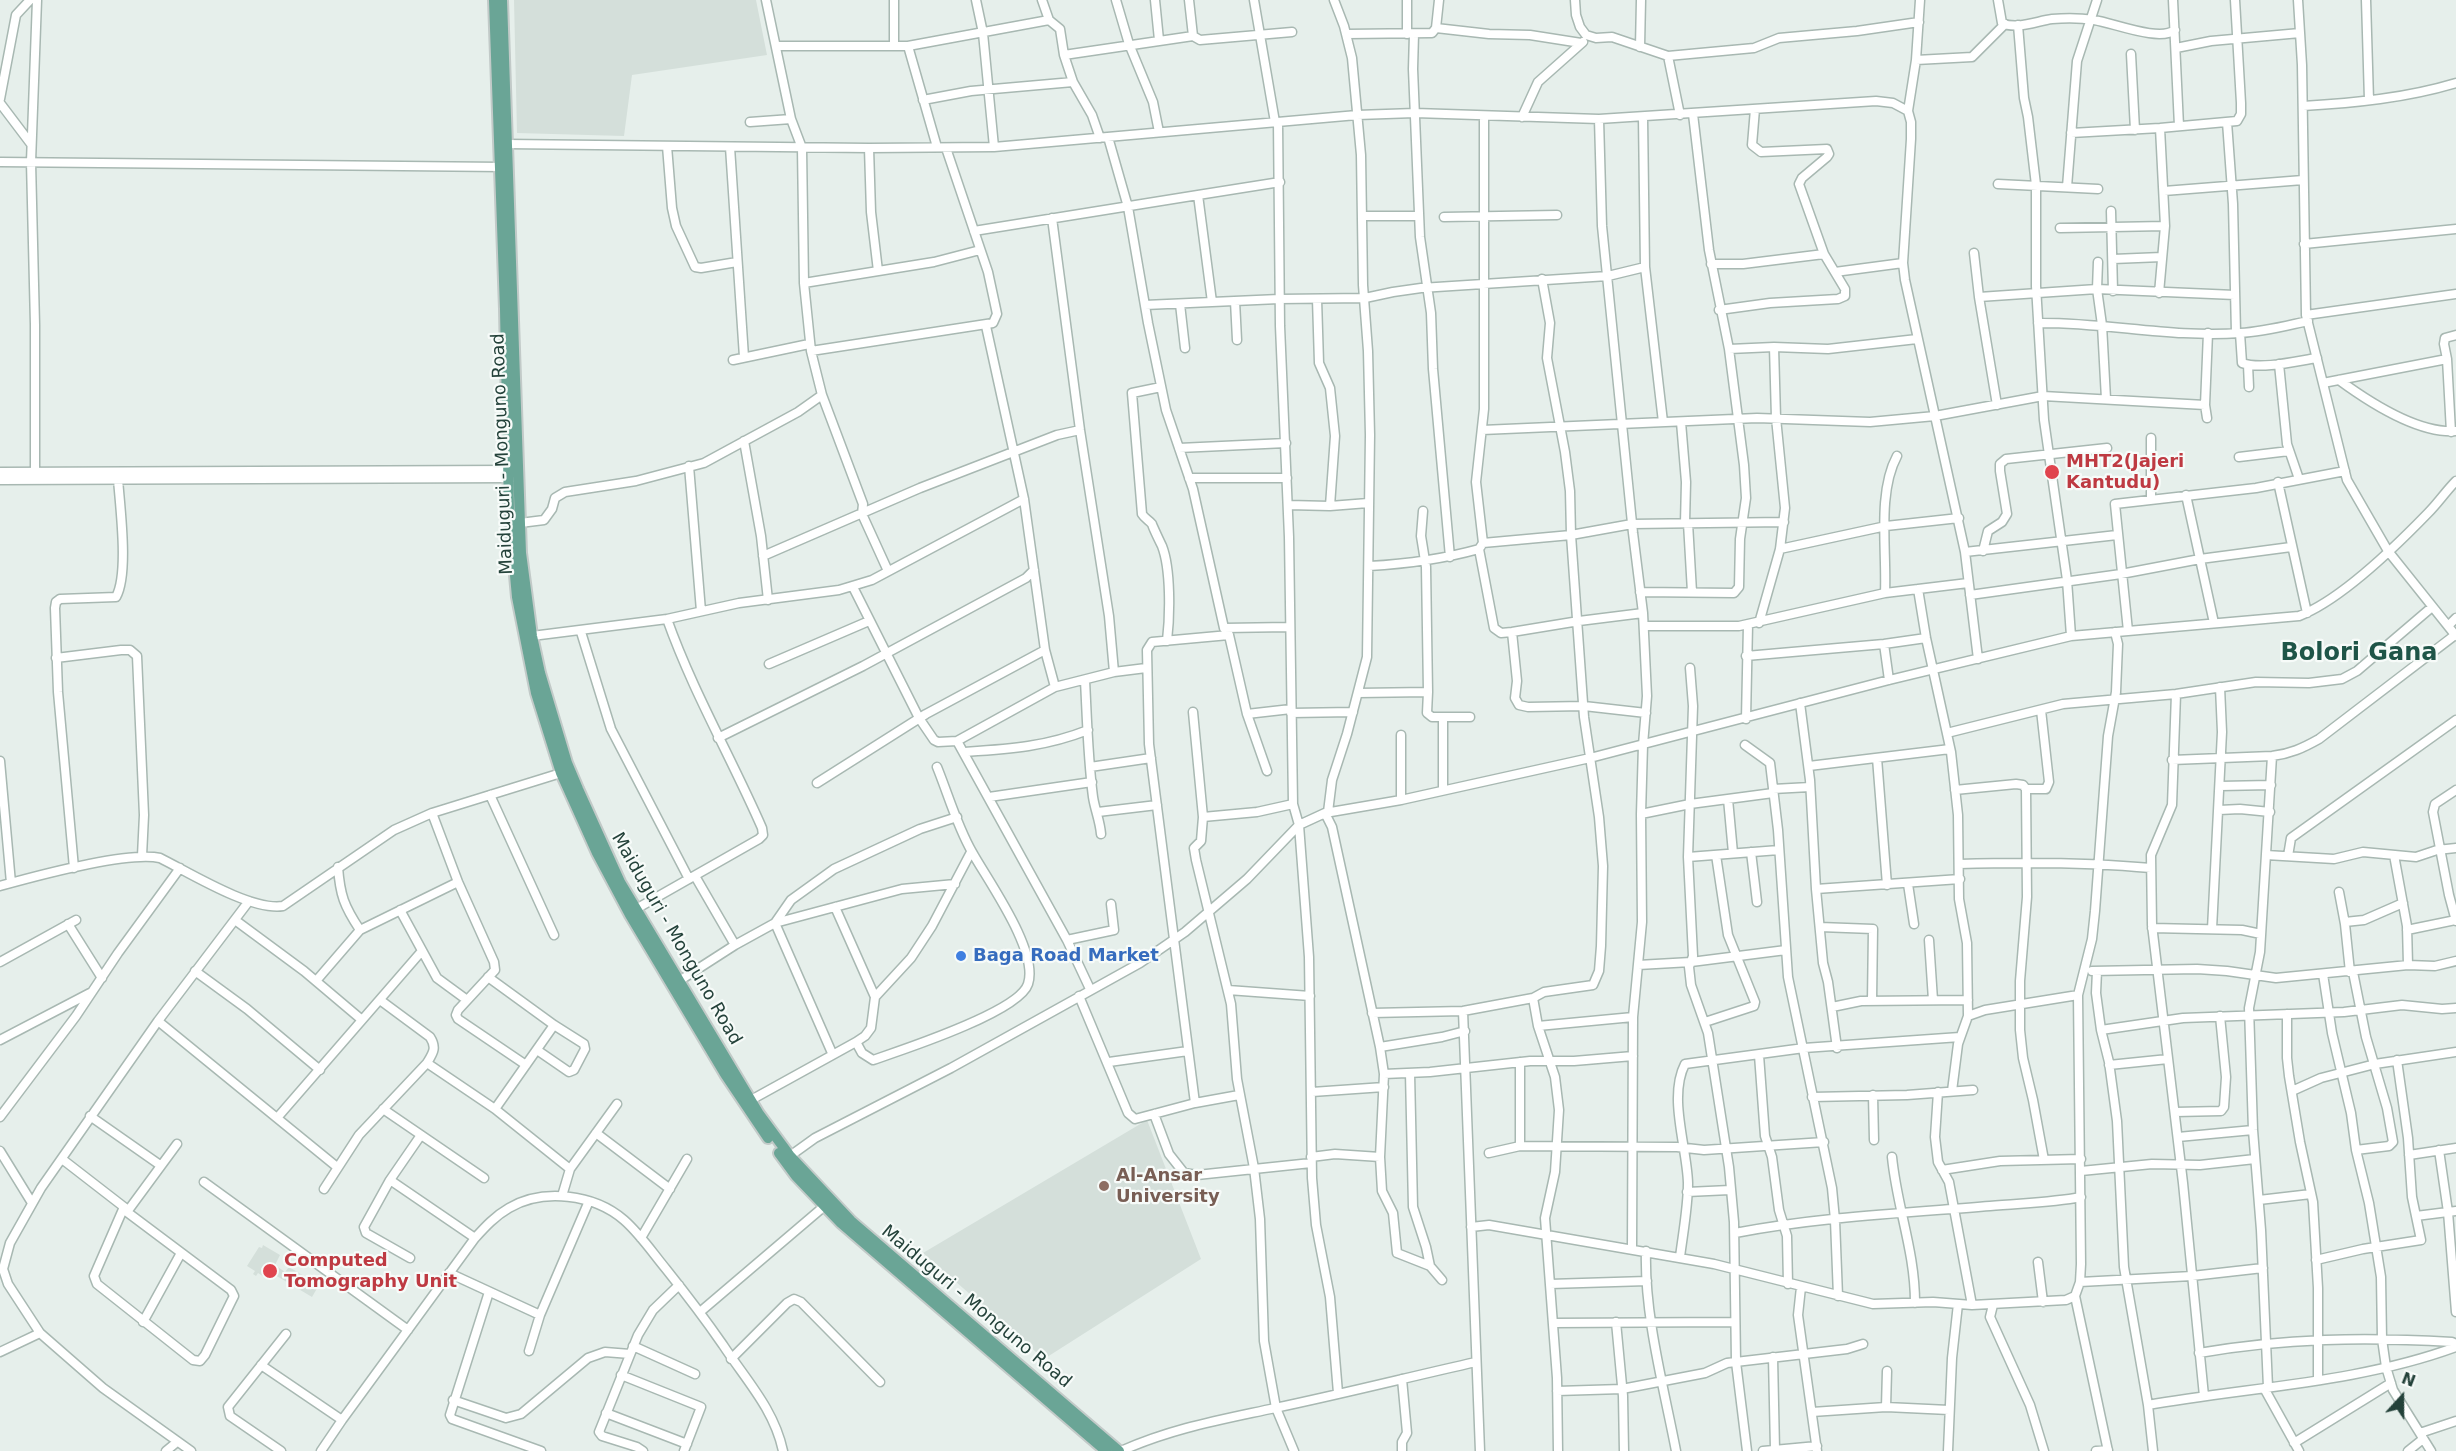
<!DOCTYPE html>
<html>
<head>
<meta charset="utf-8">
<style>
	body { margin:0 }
	#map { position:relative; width:2456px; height:1451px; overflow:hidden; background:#e6efeb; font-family:"DejaVu Sans",sans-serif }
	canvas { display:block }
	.north { position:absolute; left:2372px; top:1367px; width:60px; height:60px; -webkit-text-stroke:4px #f7fbf9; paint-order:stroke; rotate:21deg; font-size:16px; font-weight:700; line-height:24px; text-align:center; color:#24423a }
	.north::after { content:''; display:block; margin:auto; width:21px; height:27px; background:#24423a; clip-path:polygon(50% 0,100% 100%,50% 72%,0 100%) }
</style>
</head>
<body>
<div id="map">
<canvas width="2456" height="1451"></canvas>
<div class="north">N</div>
</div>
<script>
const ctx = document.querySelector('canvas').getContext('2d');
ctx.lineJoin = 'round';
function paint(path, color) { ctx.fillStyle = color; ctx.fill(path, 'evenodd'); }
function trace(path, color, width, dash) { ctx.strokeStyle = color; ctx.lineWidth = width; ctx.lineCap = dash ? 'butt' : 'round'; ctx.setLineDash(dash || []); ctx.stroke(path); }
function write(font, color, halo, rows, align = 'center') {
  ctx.font = font + ' "DejaVu Sans",sans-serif'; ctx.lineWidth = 4.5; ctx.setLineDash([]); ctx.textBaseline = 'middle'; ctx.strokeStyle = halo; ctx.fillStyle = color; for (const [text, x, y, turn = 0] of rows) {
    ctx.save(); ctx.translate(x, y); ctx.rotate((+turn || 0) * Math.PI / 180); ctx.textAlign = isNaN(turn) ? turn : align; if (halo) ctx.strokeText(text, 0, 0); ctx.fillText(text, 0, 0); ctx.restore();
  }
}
const built = new Path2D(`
	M514,0H756L767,55L632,75L624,136L517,133Z
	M1147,1120L1201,1259L1044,1359L923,1253Z
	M263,1245L280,1255L275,1265L285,1272L289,1267L319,1285L312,1297L270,1272L266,1278L258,1273L256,1276L253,1274L255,1271L247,1266L259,1247L262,1248Z`);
const minor = new Path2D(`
	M766,0L791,119L802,148L804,283L811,351L822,395L863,504L862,514L888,571
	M894,0V46
	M976,0L983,33L994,147
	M1042,0L1049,20L1060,29L1064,55L1073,82L1092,115L1100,138
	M1116,0L1129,44L1153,102L1159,132
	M1155,0L1159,40
	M1189,0L1193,36
	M1254,0L1275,122
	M1407,0V34
	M1575,0L1576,15L1580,27L1586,35L1596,38L1612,37L1668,56L1754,48L1779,38L1857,31L1919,22
	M1920,0L1916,60L1908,111L1911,122V139L1903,263L1905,280L1965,552L1978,659
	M1998,0L2002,23C2016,30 2037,21 2052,19C2065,18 2081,18 2094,20C2114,23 2159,42 2175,30
	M2173,0L2179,126
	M2298,0L2302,65L2306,315L2347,480L2388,551L2456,636
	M2366,0L2369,100
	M2018,25L2024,98L2028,117L2036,185V286L2044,420L2067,580L2071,636
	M1436,28L1489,34L1530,35L1581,43
	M1347,34L1432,33L1436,28L1439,0
	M1414,34L1413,69L1420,237L1431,313L1433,369L1450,557
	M776,46H908L1049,20
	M908,46L937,147
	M1640,47L1641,0
	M2176,48L2211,41L2300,33
	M2131,54L2135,130
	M1064,55L1193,36L1200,40L1292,32
	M1668,56L1680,115
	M1916,60L1972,57L2005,24
	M0,99L16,15L30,0
	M923,100L971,91L1073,82
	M0,103L31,144
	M2303,106C2354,103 2406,98 2456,83
	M1484,116V409L1476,482L1483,543L1479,549L1494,628L1501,633L1512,632L1579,621L1643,613
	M1522,117L1538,82L1583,42
	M1643,117L1645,267L1663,422
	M1599,119L1602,226L1633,533L1643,613L1647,696L1643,745L1641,814L1642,922L1633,1017L1632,1249
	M750,122L791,119
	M1278,122L1280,326L1289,537L1293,804L1299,825L1309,957L1312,1178L1316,1225L1330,1297L1338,1393
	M2227,122L2233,204L2236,333
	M2071,133L2160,128L2237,121L2241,114V103L2235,0
	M1108,137L1128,207L1148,323L1166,410L1193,489L1224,628L1229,635L1247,714L1267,771
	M506,144L869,148L994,147L1357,115L1415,113L1599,119L1876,101L1893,103L1908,111
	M667,146L672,208L676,226L695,267L701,268L737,262
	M730,147L744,357
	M869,148L871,212L878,271
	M0,162L503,167
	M1998,184L2098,189
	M2067,187L2077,61L2097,0
	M2164,191L2303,180
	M1198,195L1280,182
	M2111,211L2113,291
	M1362,216H1419
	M1444,217L1557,215
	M1052,218L1080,430L1109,616L1114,672
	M2060,228L2165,226
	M974,231L1198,195L1212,302
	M2304,244L2456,229
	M1974,253L1979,297L1997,405
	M2113,259L2162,257
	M2098,262L2097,289L2102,325L2106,399
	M1711,264H1743L1824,254
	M1835,272L1903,263
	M804,283L934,262L980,250
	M2159,293L2165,226L2160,128
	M1979,297L2097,289L2235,295
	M1317,299L1319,363L1330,388L1335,436L1330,506
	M1235,301L1237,340
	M1180,304L1185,348
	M1145,305L1279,299L1365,298L1393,292L1421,288L1608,276L1645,267
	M1719,310L1770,303L1838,299L1845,296V289L1824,254L1799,184L1802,178L1827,157L1829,154L1827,149L1761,152L1752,145L1755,109
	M2306,315L2456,294
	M2038,323C2105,322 2172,338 2240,333C2263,332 2285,326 2308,321
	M986,326L1024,499L1045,650L1055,687
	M2240,333L2242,363C2261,370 2297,361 2317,358
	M1729,349L1774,347L1828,349L1917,339
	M811,351L993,323L997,314L988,272L946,148
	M733,360L809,344
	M2279,364L2287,444L2299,479
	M2248,365L2249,387
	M2339,380C2369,402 2418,434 2456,431
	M2323,383L2447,359
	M1161,387L1132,393L1142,514C1145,519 1149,520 1152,524C1152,525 1161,544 1162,546C1171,569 1170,616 1167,641
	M2207,418L2205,405L2208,333
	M1681,422L1686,482L1685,523
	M1482,430L1757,418L1870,422L1935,416L2043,396L2205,405
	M2451,432L2447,359L2444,344L2445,338L2456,335
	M744,441L761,536L768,600
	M1179,448L1286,443
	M2239,457L2289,451
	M689,466L701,611
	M0,472L513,470
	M35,472V325L31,162L37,0
	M1189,478H1287
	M0,480L513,478
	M2278,482L2307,613
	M2186,495L2214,623
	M2151,499V438
	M1288,505L1330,506L1368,503
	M1423,511L1421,536L1426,567L1428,692L1427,713L1432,717H1470
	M520,523L544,520L552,509L555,498L565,492L636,481L704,463L798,412L822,395
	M1688,523L1692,592
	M1483,543L1571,535L1632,524L1784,522
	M1780,549L1886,526L1959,518
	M1983,551L1988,531L2002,522L2007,514L2000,471V464L2006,459L2107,448
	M1965,552L2117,535
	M763,556L920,488L1057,435L1080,430
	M1369,566C1406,564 1443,559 1479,549
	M853,587L919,718L934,740L938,742L957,741L1055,687L1114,672L1146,668
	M1918,589L1926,638L1951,752L1958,815L1959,899L1967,943L1968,1016
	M1640,592L1734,593L1739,587L1740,539L1746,498L1744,465L1729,349L1709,250L1693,114
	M1885,593C1887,551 1877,493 1897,456
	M1970,595L2121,574L2200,559L2291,547
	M1759,623L1780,549L1785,508L1776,418L1774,347
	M1644,626H1739L1885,593L1968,583
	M2448,626L2456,618
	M1224,628L1289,627
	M2128,631L2115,504L2256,488L2345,471
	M581,632L611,729L689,879
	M1512,632L1517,681L1515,698L1519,705L1528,707L1584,706L1646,713
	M532,636L667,619L739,603L839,590L872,580L1024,499
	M1884,644L1889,680
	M1746,656L1884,644L1926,638
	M56,658L121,650H130L137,656L144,815L142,856
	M769,664L869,621
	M1690,668L1693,706L1688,857L1693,956L1689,967L1691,985L1708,1033L1729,1167L1734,1222L1736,1362L1747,1451
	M1085,680C1087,719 1088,759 1093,797C1095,810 1100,821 1101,834
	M1358,693L1428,692
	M2176,694L2172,805L2151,855L2152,925L2183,1183L2204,1396
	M1800,703L1810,780L1816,889L1823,963L1828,982L1837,1048
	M2041,710L2049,782L2046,789H2026L2027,897L2020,981V1030L2023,1058L2033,1100L2044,1160
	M1193,712L1203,817L1201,841L1194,848L1196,860L1231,1004L1237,1079L1254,1168L1260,1219L1264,1341L1276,1408L1294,1451
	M1291,713L1353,712
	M1247,714L1291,709
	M1746,719L1748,625
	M1947,733L2063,704L2176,694L2256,682L2309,683L2342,679L2357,671L2432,607
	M1401,735V800
	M718,738L863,666L1026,578L1034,570
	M957,741L1067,940L1090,989
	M1745,745L1770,763L1778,830L1788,977L1832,1188L1835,1220L1838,1296
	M964,752C1009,749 1045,747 1088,730
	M1877,758L1887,885
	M2172,760L2272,756C2290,754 2303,748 2319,739L2455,635
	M0,761L11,883
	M1809,766L1950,749
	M1090,767L1151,758
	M817,783L926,714L1045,650
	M2220,786L2271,785
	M1773,789L1810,787
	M1443,790V717
	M1955,790L2016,784L2023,785L2026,789
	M2456,790L2435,804L2433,812L2449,895L2456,921
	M490,795L554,935
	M989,797L1092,782
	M1728,799L1733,853
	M2219,810L2240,809L2270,812
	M1098,812L1157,805
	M1328,812L1332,780L1347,734L1367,657L1370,435L1368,351L1363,285L1361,155L1352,58L1344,26L1334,0
	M432,813L458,882L494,962L495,970L458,1010L456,1015L458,1019L526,1065
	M1325,813L1332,827L1380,1047L1384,1074L1380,1157L1382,1191L1393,1213L1397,1253L1430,1266L1442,1280
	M1641,814L1690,804L1773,793
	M1203,817L1257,812L1293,804
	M1751,852L1757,902
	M2266,855L2334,859L2363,852L2416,857L2437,850L2456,848
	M2394,855L2407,926L2408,965
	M2288,856L2291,838L2456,720
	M1688,857L1779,850
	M1959,864C2024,862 2087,862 2151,868
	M338,867C340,895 344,906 360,930
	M74,868L58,692L55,608L56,602L60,599L116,597C129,574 120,507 118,479
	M695,876L735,945
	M1908,884L1914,924
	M0,886C36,876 127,851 160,858C190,873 251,911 283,906L394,830L432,813L561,773
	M1816,889L1960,879
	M2339,892L2345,924L2350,972
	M636,909L759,839L763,835L762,828C731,757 693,692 667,619
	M400,910L437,978L467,1000
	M235,920L304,971L362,1020
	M2345,922L2364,920L2403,903
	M775,923L791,900L834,869L920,829L957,817
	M775,923L832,1053
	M68,924L102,978
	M1820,927L1873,929L1872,1001
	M2152,928L2242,930L2261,934
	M2212,929L2222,732L2220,687
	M2407,930L2456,920
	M1067,940L1114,930L1111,904
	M1929,940L1933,1000
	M0,962L76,920
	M1638,965L1691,962L1786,950
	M195,971L247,1009L320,1070
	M2092,971L2197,969L2227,971L2276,978L2408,965L2435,966L2456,961
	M2097,971L2096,993L2101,1030L2109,1062L2117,1121L2124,1267L2148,1405L2153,1451
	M2353,972L2366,1037L2387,1108L2393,1142L2389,1146L2356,1150
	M2323,974L2332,1033L2351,1113L2356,1150L2369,1203L2381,1277L2382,1339L2386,1367L2393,1390L2431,1451
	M488,977L554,1025L584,1044L585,1049L574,1070L569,1072L537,1050
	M316,981L360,930L458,882
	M679,981L735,945L775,923L902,889L955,884
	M1228,990L1310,996
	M1079,996L1128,1113L1135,1119L1195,1103L1239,1095
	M875,997L911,958L932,926L971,852
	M1533,998L1538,1026L1555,1077L1559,1110L1555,1172L1545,1218L1557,1378L1558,1451
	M1832,1007L1861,1001L1968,1000
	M1463,1011L1480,1451
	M1372,1013L1463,1011L1533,998L1544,992L1593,985L1599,971L1601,946L1603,866L1599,817L1584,717L1571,535L1570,491L1565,452L1547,358L1550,323L1542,279
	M2287,1014V1058L2289,1076L2300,1142L2313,1202L2318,1288V1380
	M158,1021L337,1167
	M1705,1022L1754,1006L1755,1002L1728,935L1716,855
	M1538,1026L1633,1017
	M2101,1030L2183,1018L2344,1012L2402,1005L2442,1009L2456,1008
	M0,1040L90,993
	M856,1042L862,1053L873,1060C902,1050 1019,1012 1028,984C1039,951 988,881 972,852C957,826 948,794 937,767
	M1380,1047L1442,1037L1465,1031
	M1759,1055L1765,1136L1772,1157L1779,1210L1787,1236L1788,1284
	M1109,1062L1188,1051
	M1520,1062V1146
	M427,1063L495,1109L570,1169
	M2109,1065L2168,1059
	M1410,1073L1413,1207L1426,1247L1430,1266
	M1384,1074L1430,1072L1530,1061H1574L1633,1056
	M1952,1091L1958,1044L1968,1016L1985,1010L2078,995
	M2292,1091L2321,1078L2375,1064L2456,1052
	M1312,1092L1384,1087
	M1938,1092L1935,1137L1938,1162L1949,1182L1972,1305
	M1873,1095L1874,1140
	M1812,1097L1907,1095L1973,1090
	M751,1100L856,1042L865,1036L871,1028L875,997L835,907
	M1195,1103L1149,744L1147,650L1152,642L1229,635
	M383,1109L484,1178
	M495,1109L554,1025
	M2175,1112L2221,1111L2224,1107L2226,1077L2220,1016
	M1154,1114L1169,1154L1184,1173L1197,1175L1311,1163
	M90,1116L160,1165
	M0,1117L76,1016L118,953L180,868
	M277,1118L421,952
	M596,1133L670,1189
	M2178,1137L2253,1130
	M2439,1150L2448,1212L2456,1312
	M0,1151L32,1203
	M1489,1153L1520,1146L1677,1147L1704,1150L1824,1142
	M2409,1155L2456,1148
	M790,1156L815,1138L951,1068L1140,963L1185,932L1247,879L1299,825L1325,813L1401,800L1590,758L1889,680L2071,636L2299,616C2341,600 2397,545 2428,513C2438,503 2446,491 2456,481
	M1311,1157L1335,1154L1380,1157
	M1892,1157C1897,1208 1915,1251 1915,1303
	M62,1159L124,1207L127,1212L231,1290L234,1296L231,1302L205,1355L200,1361L193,1360L97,1284L94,1276L97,1269L124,1207
	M1942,1170L2000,1161L2081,1159
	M2081,1171L2152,1164L2200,1165L2255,1159
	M390,1180L475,1238
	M204,1182L408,1330
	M324,1189L359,1135L427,1063C433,1053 437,1048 430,1037L380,1000
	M1687,1192L1730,1190
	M562,1196L570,1169L617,1104
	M2259,1200L2311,1194
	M127,1212L177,1144
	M2416,1216L2456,1211
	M1471,1227L1489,1225L1714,1264L1873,1304L1933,1302L1972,1305L2066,1300L2075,1296
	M1735,1233C1819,1217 1904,1213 1990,1206C2020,1203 2050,1203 2081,1197
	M641,1238L687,1159
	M1646,1251C1644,1315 1664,1388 1676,1451
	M1680,1257C1683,1233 1688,1207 1688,1183C1687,1147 1668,1097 1685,1064L1804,1048L1960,1037
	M410,1258L366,1233L364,1227L390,1180L421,1135
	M2316,1260L2363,1249L2421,1240L2412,1197L2408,1138L2397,1060
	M2038,1262L2043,1302
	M449,1273L540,1315
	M2080,1282L2192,1276L2263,1268
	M1550,1284L1647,1281
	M1801,1287L1798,1315L1817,1451
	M489,1292L450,1415L452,1419L541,1451
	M1993,1305L1990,1317L2030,1405L2044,1451
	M700,1312L828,1203
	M143,1322L181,1253
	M1616,1322L1623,1396L1624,1451
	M1553,1323L1735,1322
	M633,1346L695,1374
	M529,1351L540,1315L589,1201
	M0,1352L40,1333
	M2199,1353C2285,1338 2365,1337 2452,1342L2456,1344
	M1773,1357L1775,1450
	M731,1359L787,1303L794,1299L801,1302L880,1382
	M261,1365L342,1420
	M621,1375L701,1407L684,1451
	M2268,1387L2261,1230L2253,1130L2249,1008L2260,952L2272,756
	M2264,1388L2299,1451
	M1557,1391L1622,1389L1705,1373L1727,1363L1847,1349L1863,1344
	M453,1400L506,1418L521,1414L588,1358L605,1352L630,1354
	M2148,1405C2250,1387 2358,1383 2456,1347
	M1886,1407L1887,1371
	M1812,1412L1886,1407L1949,1410
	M606,1413L687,1444
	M2420,1433L2456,1421
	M2294,1443L2391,1383
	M166,1451L177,1442
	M191,1451L103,1388L40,1333L8,1284L3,1269L10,1243L41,1188L158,1021L249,901
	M281,1451L230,1416L228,1407L286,1334
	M321,1451L342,1420L475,1238C485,1227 495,1216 509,1208C543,1188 594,1194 624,1220C640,1234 652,1252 666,1269C686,1294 705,1319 723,1345C746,1380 774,1409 783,1451
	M643,1451L637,1447L602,1436L599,1432L638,1335L653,1310L679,1285
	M1121,1451C1173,1428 1220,1420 1275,1408C1342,1394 1409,1377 1476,1362
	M1402,1451V1442L1407,1433L1402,1379
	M1763,1451L1817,1446
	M1948,1451L1952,1358L1958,1304
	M2096,1451L2108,1450
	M2108,1451L2075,1296L2080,1282L2081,1264L2078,995L2092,939L2095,911L2108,736L2116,692L2118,644L2115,632
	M2408,1451L2423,1439`);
const major = new Path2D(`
	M494,0L505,309L509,509L517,597L536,693L561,773L597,853L630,915L725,1074L768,1138
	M502,0L521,553L532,636L540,673L567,763L578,789L620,882L759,1114L790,1156L851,1221L1119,1451
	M779,1153L796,1176L841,1223L1106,1451`);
const markers = [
	[2052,472,8,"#e0444e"],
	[961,956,6,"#3f7fe0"],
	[1104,1186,6,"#8d6e63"],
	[270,1271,8,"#e0444e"]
];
const streetNames = [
	["Maiduguri - Monguno Road",503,454,-92],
	["Maiduguri - Monguno Road",676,939,60],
	["Maiduguri - Monguno Road",976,1307,40]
];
const healthNames = [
	["MHT2(Jajeri",2066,462],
	["Kantudu)",2066,483],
	["Computed",284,1261],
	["Tomography Unit",284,1282]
];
const shopNames = [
	["Baga Road Market",973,956]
];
const educationNames = [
	["Al-Ansar",1116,1176],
	["University",1116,1197]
];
const districtNames = [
	["Bolori Gana",2359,654]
];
paint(built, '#d4dfda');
trace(minor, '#a8b8b2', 11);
trace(major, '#c2cac8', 14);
trace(minor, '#fff', 8);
trace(major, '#6aa596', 10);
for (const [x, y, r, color] of markers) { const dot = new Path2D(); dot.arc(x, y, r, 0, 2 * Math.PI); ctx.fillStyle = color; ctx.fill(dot); trace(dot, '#f7fbf9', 2); }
write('18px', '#24423a', '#f7fbf9', streetNames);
write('bold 18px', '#be3a42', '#f7fbf9', healthNames, 'left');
write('bold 18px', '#366cbe', '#f7fbf9', shopNames, 'left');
write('bold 18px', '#785e54', '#f7fbf9', educationNames, 'left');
write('bold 24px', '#1f5548', '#f7fbf9', districtNames);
</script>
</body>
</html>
